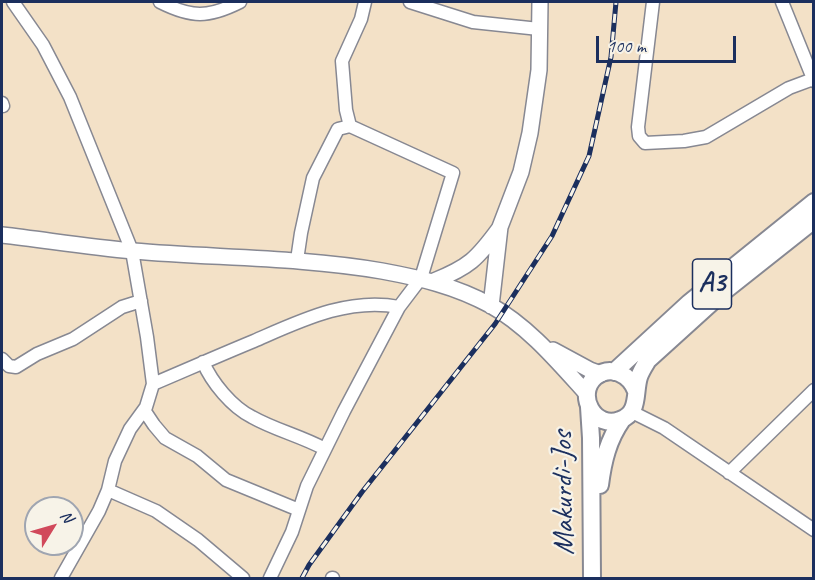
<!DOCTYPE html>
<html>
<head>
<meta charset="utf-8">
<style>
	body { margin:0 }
	#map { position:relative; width:815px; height:580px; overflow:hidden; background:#f3e1c7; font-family:Caveat,sans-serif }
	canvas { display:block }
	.frame { position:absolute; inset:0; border:3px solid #1b2f5e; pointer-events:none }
	.north { position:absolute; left:24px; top:496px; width:60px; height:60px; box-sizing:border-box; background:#f7f3e8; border:2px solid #9fa5b1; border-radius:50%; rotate:53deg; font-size:16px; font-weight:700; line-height:24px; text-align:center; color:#1b2f5e }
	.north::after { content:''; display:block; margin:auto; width:21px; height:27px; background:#d1495b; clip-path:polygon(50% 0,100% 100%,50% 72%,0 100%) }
	.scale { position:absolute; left:596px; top:36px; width:140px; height:27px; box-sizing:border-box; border:3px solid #1b2f5e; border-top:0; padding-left:8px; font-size:18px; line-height:21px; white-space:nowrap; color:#1b2f5e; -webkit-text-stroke:4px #f7f3e8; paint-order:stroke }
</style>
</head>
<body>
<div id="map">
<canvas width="815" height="580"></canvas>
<div class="frame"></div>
<div class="north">N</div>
<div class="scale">100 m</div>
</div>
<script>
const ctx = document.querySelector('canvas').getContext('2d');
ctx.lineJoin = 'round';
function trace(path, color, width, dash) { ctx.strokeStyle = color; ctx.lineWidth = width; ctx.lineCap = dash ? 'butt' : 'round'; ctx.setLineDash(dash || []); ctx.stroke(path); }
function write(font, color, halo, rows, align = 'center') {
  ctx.font = font + ' Caveat,sans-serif'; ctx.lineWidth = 4.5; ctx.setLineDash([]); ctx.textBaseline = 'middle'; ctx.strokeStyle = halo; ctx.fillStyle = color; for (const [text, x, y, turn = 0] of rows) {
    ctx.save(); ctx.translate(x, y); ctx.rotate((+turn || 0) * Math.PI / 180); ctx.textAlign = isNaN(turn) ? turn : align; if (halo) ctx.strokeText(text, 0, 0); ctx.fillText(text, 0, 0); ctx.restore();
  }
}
const minor = new Path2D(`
	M13,2L43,45L70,97L132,251L147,337L153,384L146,407L130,429L115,461L108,490L99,511L61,578
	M160,2C192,18 208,18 240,2
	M410,2L473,22L539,29
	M653,2L638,127L639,136L645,143L684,141L706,137L789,88L813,79
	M782,2L814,81
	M2,103L3,106
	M297,260L301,233L313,178L338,129L350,126L346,110L342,61L361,19L365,2
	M2,359L9,366L16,367L37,354L73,339L122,307L141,301
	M203,362C212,383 232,407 252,417C275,430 301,436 325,449
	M153,384C186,370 220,355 254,341C300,321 348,297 399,307
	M144,410L154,425L165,438L197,456L226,480L299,510
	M632,412L664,428L814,530
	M729,473L814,390
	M108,490L156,511L198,540L243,578
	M270,578L292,532L307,486L344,411L399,307L421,278L453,173L350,126
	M332,578H333`);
const major = new Path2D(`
	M2,235C45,240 89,247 133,251C216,258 299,257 382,271C420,278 455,286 490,305C528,326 558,362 587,394
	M434,281C469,267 477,259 499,229
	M491,306L500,227L521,172L530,133L539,70L540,2
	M553,350L590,370L601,374`);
const highway = new Path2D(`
	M614,372L689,303L814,202
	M636,391C630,375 611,364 595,377C575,395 595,430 620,420C640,413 634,393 639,377C641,371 645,365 648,360L722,293L814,220
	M589,407L591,438L592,578
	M600,485C603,461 608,440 622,420`);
const rail = new Path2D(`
	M302,578L309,565L362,492L495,324L552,236L589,156L611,57L616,2`);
const shields = [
	[712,284,39]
];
const shieldNames = [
	["A3",712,284]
];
const streetNames = [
	["Makurdi-Jos",564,493,-91]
];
trace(minor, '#878892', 15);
trace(major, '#878892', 18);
trace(highway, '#878892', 20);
trace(minor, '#fff', 12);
trace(major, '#fff', 15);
trace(highway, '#fff', 16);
trace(rail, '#1b2f5e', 5);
trace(rail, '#f7f3e8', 3, [9]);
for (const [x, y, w] of shields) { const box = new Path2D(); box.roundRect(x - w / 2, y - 25, w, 50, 4.5); ctx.fillStyle = '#f7f3e8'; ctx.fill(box); trace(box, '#1b2f5e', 1.5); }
write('bold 28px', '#1b2f5e', null, shieldNames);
write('30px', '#1b2f5e', '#f7f3e8', streetNames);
</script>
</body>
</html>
